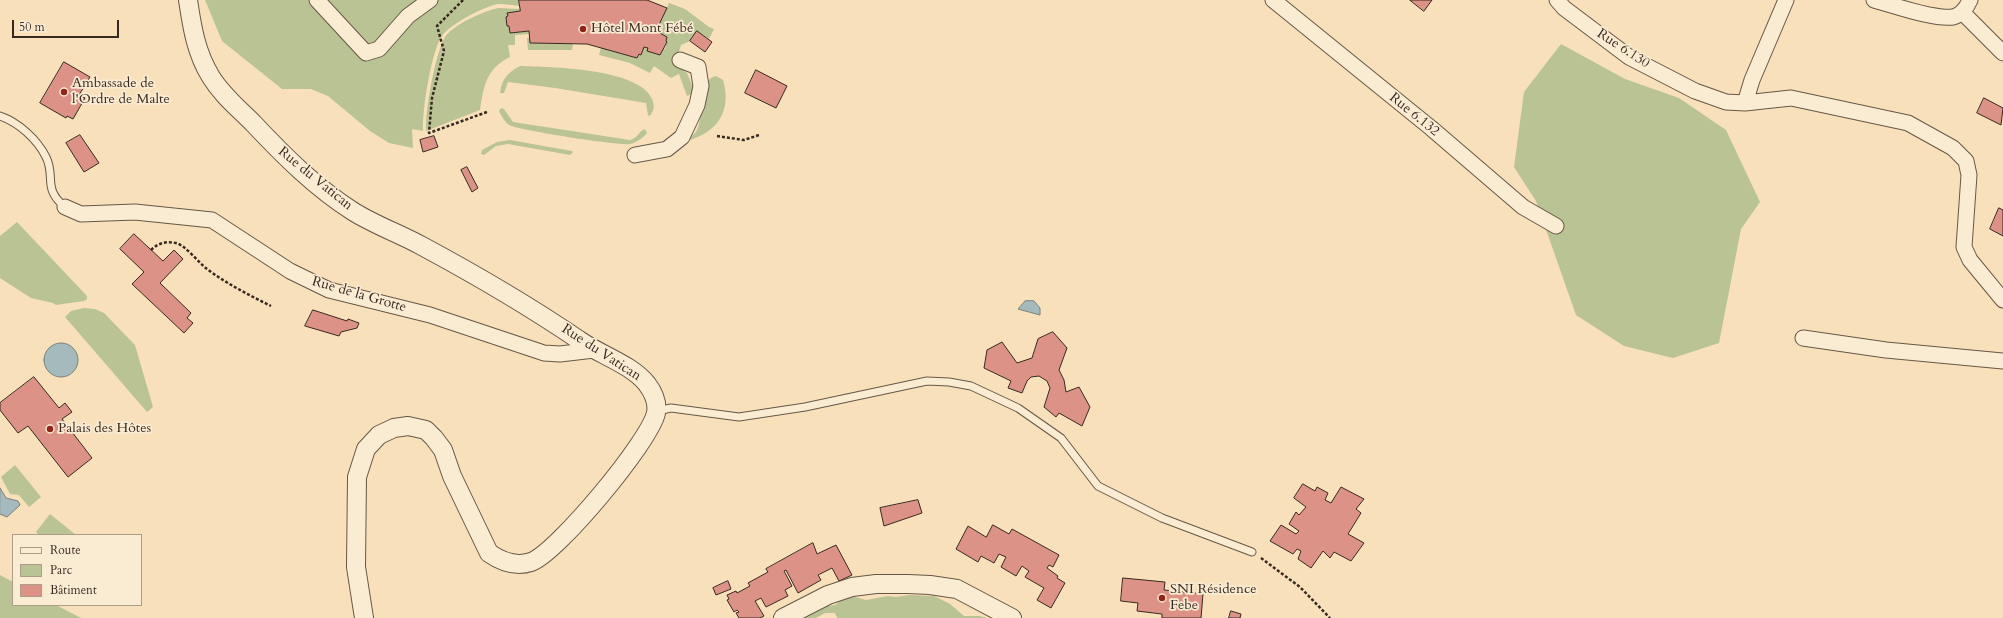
<!DOCTYPE html>
<html>
<head>
<meta charset="utf-8">
<style>
	body { margin:0 }
	#map { position:relative; width:2003px; height:618px; overflow:hidden; background:#f8e0bb; font-family:Cardo,serif }
	canvas { display:block }
	.legend { position:absolute; left:12px; top:534px; width:130px; height:72px; box-sizing:border-box; background:#faebd3; border:1px solid #ac9d8b; margin:0; padding:5px 7px; list-style:none; font-size:12px; color:#37291f }
	.legend li { display:flex; align-items:center; gap:8px; height:20px }
	.legend b { width:20px; border:1px solid #ac9d8b }
	.scale { position:absolute; left:12px; top:20px; width:107px; height:18px; box-sizing:border-box; border:2px solid #37291f; border-top:0; padding-left:5px; font-size:12px; line-height:14px; white-space:nowrap; color:#37291f; -webkit-text-stroke:3px #faebd3; paint-order:stroke }
</style>
</head>
<body>
<div id="map">
<canvas width="2003" height="618"></canvas>
<ul class="legend">
<li><b style="height:5px;background:#faebd3"></b>Route</li>
<li><b style="height:11px;background:#b9c393"></b>Parc</li>
<li><b style="height:11px;background:#dd9287"></b>Bâtiment</li>
</ul>
<div class="scale">50 m</div>
</div>
<script>
const ctx = document.querySelector('canvas').getContext('2d');
ctx.lineJoin = 'round';
function paint(path, color) { ctx.fillStyle = color; ctx.fill(path, 'evenodd'); }
function trace(path, color, width, dash) { ctx.strokeStyle = color; ctx.lineWidth = width; ctx.lineCap = dash ? 'butt' : 'round'; ctx.setLineDash(dash || []); ctx.stroke(path); }
function write(font, color, halo, rows, align = 'center') {
  ctx.font = font + ' Cardo,serif'; ctx.lineWidth = 3.5; ctx.setLineDash([]); ctx.textBaseline = 'middle'; ctx.strokeStyle = halo; ctx.fillStyle = color; for (const [text, x, y, turn = 0] of rows) {
    ctx.save(); ctx.translate(x, y); ctx.rotate((+turn || 0) * Math.PI / 180); ctx.textAlign = isNaN(turn) ? turn : align; if (halo) ctx.strokeText(text, 0, 0); ctx.fillText(text, 0, 0); ctx.restore();
  }
}
const green = new Path2D(`
	M205,0H519V6C513,5 505,4 498,4C485,6 450,24 442,36C431,52 422,111 423,131L412,129L413,148L389,143L370,131L328,96L311,89H282L222,41Z
	M669,3L685,9L709,27L714,29L709,39L697,31L690,41L681,45L675,64L687,73L695,92L687,96L679,74L671,78L654,66L650,73L630,63L599,55L601,47L637,58L639,54L641,55L644,47L648,48L647,51L660,55L663,48L665,49L667,37L656,31Z
	M499,8L520,9V11L508,13V16L506,17L507,26H509L510,33L529,31V34L515,35V45H508L510,57C486,69 484,85 480,110L426,131C425,111 435,54 445,37C453,25 485,10 499,8Z
	M527,38H530V43L573,44L572,50H528Z
	M1561,44L1625,79L1679,98L1726,130L1760,202L1741,229L1719,343L1673,358L1624,346L1576,315L1536,201L1514,167L1524,92Z
	M520,66C549,67 639,68 652,99C655,106 654,110 650,116L648,115L646,103L555,88L508,82L504,93H500C502,79 507,73 520,66Z
	M716,76L723,80C732,111 718,132 687,141C689,138 693,135 696,132C705,117 697,79 716,76Z
	M501,108L504,109L513,122L630,140C638,138 639,131 645,129L647,133C643,138 637,142 630,144C619,146 518,130 509,125C505,122 502,117 500,113L499,111Z
	M510,140L572,151L573,152L570,155L508,144L496,146L484,155L481,154L482,150L497,142Z
	M17,222L87,296V299L84,301L56,305L53,303L31,298L0,278V236Z
	M84,308L95,309L104,313L135,345L153,407L147,412L65,317L71,311Z
	M15,465L41,497L29,507L19,495L10,494L1,477Z
	M50,514L76,535H39L36,532Z
	M0,575L13,582V605H56L81,618H0Z
	M909,595L934,596L950,604L964,616H979L987,618H837L835,613H825L816,618H802L821,607L835,605L846,596H851L866,600L888,596L896,597Z`);
const water = new Path2D(`
	M1034,301L1040,308V315L1018,309L1025,301Z
	M44 360a17 17 0 1 1 34 0a17 17 0 1 1-34 0Z
	M0,488L6,498L18,501L20,505L7,517L0,514Z`);
const building = new Path2D(`
	M519,0H647L667,8L656,31L667,37L666,41L667,42L660,55L647,51L648,48L644,47L641,55L639,54L637,58L587,44L530,43L529,31L510,33L509,26H507L506,17L508,16L507,13L520,11Z
	M1410,0H1432L1424,11Z
	M697,31L712,42L705,52L690,41Z
	M64,62L90,77L79,95L85,98L73,119L67,116L66,118L40,103Z
	M756,70L787,86L776,108L745,93Z
	M1984,98L2003,108L2001,125L1977,113Z
	M80,135L99,163L84,172L66,143Z
	M434,136L438,147L423,152L420,140Z
	M467,167L478,188L472,192L461,170Z
	M1999,208L2003,210V236L1990,229Z
	M134,234L163,261L174,250L183,259L160,283L191,313L187,318L193,323L184,333L132,284L144,272L120,249Z
	M313,310L347,321L348,319L359,323L357,328L341,332L339,336L305,326Z
	M1053,332L1067,348L1059,370L1064,380L1066,392L1079,387L1090,407L1082,426L1059,413L1056,417L1044,407L1050,388L1047,381L1039,376L1031,377L1027,381L1022,393L1008,388L1011,381L984,368L987,350L1002,342L1017,363L1032,358L1038,339Z
	M34,377L59,408L65,403L72,412L62,419L92,458L68,477L28,426L18,433L0,410V403Z
	M1303,484L1315,491L1317,487L1328,493L1325,500L1331,503L1341,487L1364,499L1356,509L1361,513L1348,534L1364,543L1351,561L1334,552L1330,558L1323,551L1311,568L1298,559L1301,551L1297,549L1293,554L1270,541L1281,525L1296,534L1299,531L1289,524L1296,512L1299,515L1306,507L1294,498Z
	M918,500L922,513L884,526L880,508Z
	M993,525L1009,534L1012,529L1059,555L1053,567L1049,565L1047,568L1058,576L1057,578L1065,583L1051,608L1037,600L1044,588L1025,577L1029,571L1022,566L1016,576L1001,567L1006,557L999,554L994,563L981,556L978,562L956,549L968,526L986,537Z
	M813,543L817,554L836,545L852,575L839,581L832,568L818,575L821,580L798,593L786,570L784,571L792,586L785,590L788,596L766,607L761,598L755,601L764,616L760,618H739L736,613L739,612L737,610L734,612L727,600L729,599L727,595L736,591L737,593L750,586L748,583L768,572L766,569Z
	M1123,578L1165,582L1164,590L1203,594L1201,618H1162V614L1137,611L1138,603L1121,601Z
	M728,581L731,589L716,595L713,588Z
	M1231,611L1241,614L1240,618H1229Z`);
const path = new Path2D(`
	M463,0L437,26L444,51L432,98L429,133L487,112
	M717,136L744,140L759,135
	M151,250C158,243 166,241 176,243C185,245 199,263 207,269C227,284 249,295 271,306
	M1261,558L1300,587L1330,618`);
const service = new Path2D(`
	M0,116C18,122 37,139 46,157C56,177 42,188 65,207
	M657,411L671,408L739,417L805,407L927,381L949,382L971,386L1018,408L1061,438L1098,486L1162,518L1252,552`);
const minor = new Path2D(`
	M317,0L366,53L379,49L408,16L430,0
	M1273,0L1431,128L1523,207L1556,226
	M1557,0L1564,8L1629,57L1695,91L1726,102L1745,103L1791,98L1908,123L1953,148L1966,161L1969,175L1964,247L1970,260L2003,300
	M1874,0C1893,5 1935,20 1953,17C1961,15 1967,7 1970,0
	M1962,12L2003,53
	M1745,103L1752,80L1786,0
	M635,155L667,149L682,137L697,105L701,86L698,67L680,60
	M65,207L81,214L135,212L212,220L290,271L329,290L430,315L544,353L560,354L594,350
	M1803,338L1886,350L2003,361`);
const tertiary = new Path2D(`
	M188,0C192,27 196,53 211,77C222,95 238,108 253,123C284,156 316,188 354,212C375,225 400,234 422,246C476,275 529,306 579,340C600,355 631,364 647,384C653,392 658,402 656,413C650,441 557,553 531,562C516,567 502,562 489,553L452,476L443,450L434,438L426,430L408,426L394,428L379,435L366,449L357,477L356,567L364,618
	M783,618L828,595L852,587L876,584H908L930,585L957,589L1012,618`);
const markers = [
	[583,29,4,"#8f2418"],
	[64,92,4,"#8f2418"],
	[50,429,4,"#8f2418"],
	[1162,598,4,"#8f2418"]
];
const poiNames = [
	["Hôtel Mont Fébé",591,29],
	["Ambassade de",72,84],
	["l'Ordre de Malte",72,100],
	["Palais des Hôtes",58,429],
	["SNI Résidence",1170,590],
	["Febe",1170,606]
];
const streetNames = [
	["Rue 6.130",1623,49,33],
	["Rue 6.132",1414,115,39],
	["Rue du Vatican",315,179,39],
	["Rue de la Grotte",359,295,16],
	["Rue du Vatican",601,353,33]
];
paint(green, '#b9c393');
paint(water, '#a5babc');
trace(water, '#79807d', 1);
paint(building, '#dd9287');
trace(building, '#37291f', 1);
trace(service, '#675746', 9);
trace(minor, '#675746', 17);
trace(tertiary, '#675746', 20);
trace(path, '#37291f', 2.5, [3, 2]);
trace(service, '#faebd3', 7);
trace(minor, '#faebd3', 15);
trace(tertiary, '#faebd3', 18);
for (const [x, y, r, color] of markers) { const dot = new Path2D(); dot.arc(x, y, r, 0, 2 * Math.PI); ctx.fillStyle = color; ctx.fill(dot); trace(dot, '#faebd3', 1.5); }
write('14px', '#37291f', '#faebd3', poiNames, 'left');
write('14px', '#37291f', '#faebd3', streetNames);
</script>
</body>
</html>
